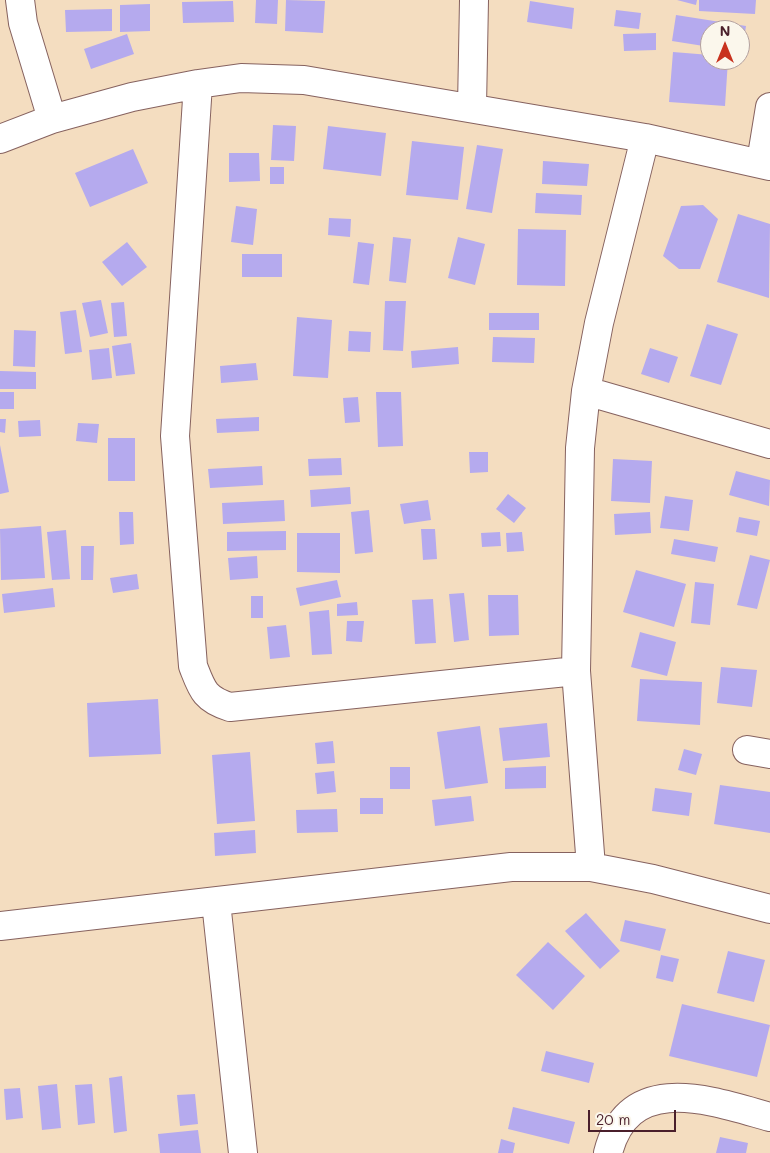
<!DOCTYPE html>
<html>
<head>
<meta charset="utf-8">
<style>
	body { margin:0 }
	#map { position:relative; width:770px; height:1153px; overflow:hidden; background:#f4ddc0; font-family:Mali,sans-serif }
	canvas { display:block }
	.north { position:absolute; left:700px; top:20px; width:50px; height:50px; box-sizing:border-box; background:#fbf7ec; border:1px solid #b4a19f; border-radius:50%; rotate:0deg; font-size:14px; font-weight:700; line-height:20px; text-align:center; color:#4a1f2b }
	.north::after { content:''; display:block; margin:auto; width:18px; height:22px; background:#c8321e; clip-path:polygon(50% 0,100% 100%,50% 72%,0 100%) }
	.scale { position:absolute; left:588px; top:1110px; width:88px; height:22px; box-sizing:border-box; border:2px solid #4a1f2b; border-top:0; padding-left:6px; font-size:15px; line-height:18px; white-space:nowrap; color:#4a1f2b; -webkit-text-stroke:4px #fbf7ec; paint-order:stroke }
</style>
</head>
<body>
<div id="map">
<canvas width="770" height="1153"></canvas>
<div class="north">N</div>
<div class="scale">20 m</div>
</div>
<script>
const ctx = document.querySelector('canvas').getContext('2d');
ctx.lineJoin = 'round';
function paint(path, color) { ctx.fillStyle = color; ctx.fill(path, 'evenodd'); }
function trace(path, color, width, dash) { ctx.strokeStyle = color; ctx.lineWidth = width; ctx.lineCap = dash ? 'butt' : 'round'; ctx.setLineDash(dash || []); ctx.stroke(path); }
const building = new Path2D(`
	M256,0H278L277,24L255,23Z
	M286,0L325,1L323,33L285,31Z
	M677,0H697L696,5Z
	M699,0H756L755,14L699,11Z
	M233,1L234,22L183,23L182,2Z
	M530,1L574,8L572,29L527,22Z
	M150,4V31L120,32V5Z
	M112,9V31L66,32L65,10Z
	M616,10L641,13L639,29L614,26Z
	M676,15L746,26L742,52L740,30H710V47L672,41Z
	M656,33V50L624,51L623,34Z
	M127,34L134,54L91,69L84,49Z
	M673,52L710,55V60H728L725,106L669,102Z
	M273,125L296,126L294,161L271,160Z
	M328,126L386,133L381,176L323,169Z
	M412,141L464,147L458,200L406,195Z
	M477,145L503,149L492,213L466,209Z
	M133,149L148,183L90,207L75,173Z
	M229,153H259L260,181L229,182Z
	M543,161L589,164L587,186L542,184Z
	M270,167H284V184H270Z
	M536,193L582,195L581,215L535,213Z
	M703,205L718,219L700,269H679L663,256L681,206Z
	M236,206L257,209L253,245L231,242Z
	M738,214L770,224L769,298L717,282Z
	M329,218L351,219L350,237L328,235Z
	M518,229L566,230L565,286L517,285Z
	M393,237L411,239L406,283L389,281Z
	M458,237L485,244L475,285L448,278Z
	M127,242L147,267L122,286L102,262Z
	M358,242L374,244L369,285L353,283Z
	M242,254H282V277H242Z
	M101,300L108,333L90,337L82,303Z
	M385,301H406L403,351L383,350Z
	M124,302L127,336L114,337L111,303Z
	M76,310L82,352L65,354L60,312Z
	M489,313H539V330H489Z
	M297,317L332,320L328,378L293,376Z
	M707,324L738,334L721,385L690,376Z
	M14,330L36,331L35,367L13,366Z
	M349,331L371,332L370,352L348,351Z
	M493,337L535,338L534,363L492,362Z
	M131,343L135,374L116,376L112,346Z
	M458,347L459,364L412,368L411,351Z
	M109,348L112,378L92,380L89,350Z
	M650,348L678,357L669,383L641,374Z
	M256,363L258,380L221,383L220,366Z
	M0,371L36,372V389H0Z
	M0,392H14V409H0Z
	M376,392H401L403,446L378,447Z
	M358,397L360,422L345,423L343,398Z
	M259,417V431L217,433L216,419Z
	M0,419H6L5,433L0,432Z
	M40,420L41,436L19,437L18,421Z
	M78,423L99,424L97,443L76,441Z
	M108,438H135V481H108Z
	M0,445L9,492L0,494Z
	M469,452H488V472L470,473Z
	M341,458L342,475L309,476L308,459Z
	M613,459L652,461L650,503L611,501Z
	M262,466L263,485L210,488L208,469Z
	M736,471L770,480L769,506L729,495Z
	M350,487L351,504L311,507L310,490Z
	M508,494L526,508L514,523L496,509Z
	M665,496L693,500L689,531L660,528Z
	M284,500L285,521L223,524L222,503Z
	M428,500L431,520L404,524L400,504Z
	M369,510L373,552L355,554L351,512Z
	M119,512H133L134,544L120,545Z
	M650,512L651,533L615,535L614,514Z
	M739,517L760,521L757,536L736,532Z
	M41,526L45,578L1,580L0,529Z
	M421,529H435L437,559L423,560Z
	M66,530L70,579L52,580L47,532Z
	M286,531V550L227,551V532Z
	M500,532L501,546L482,547L481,533Z
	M522,532L524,551L507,552L506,533Z
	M297,533H340V573L297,572Z
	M674,539L718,547L715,562L671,554Z
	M81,546H94L93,580H81Z
	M750,555L770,560L757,609L737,605Z
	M257,556L258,578L230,580L228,558Z
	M636,570L686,584L674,627L623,612Z
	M137,574L139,589L113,593L110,578Z
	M337,580L341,597L300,606L296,588Z
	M695,582L714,584L710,625L691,623Z
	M53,588L55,607L4,613L2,594Z
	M464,593L469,640L454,642L449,594Z
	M488,595H518L519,635L489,636Z
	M251,596H263V618H251Z
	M433,599L436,643L415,644L412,600Z
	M357,602L358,615L337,616V604Z
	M329,610L332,654L312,655L309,612Z
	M347,621H364L362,642L346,641Z
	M286,625L290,657L270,659L267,627Z
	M640,632L676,642L667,676L631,667Z
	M721,667L757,670L752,707L717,703Z
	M640,679L702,682L700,725L637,721Z
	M158,699L161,754L89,757L87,703Z
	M547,723L550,757L503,761L499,728Z
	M480,726L488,783L445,789L437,732Z
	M333,741L335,763L317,764L315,743Z
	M684,749L702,754L696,775L678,770Z
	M250,752L255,821L217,824L212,755Z
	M546,766V788L505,789V768Z
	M390,767H410V789H390Z
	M334,771L336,792L317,794L315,773Z
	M720,785L770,792V833L714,824Z
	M655,788L692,793L689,816L652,811Z
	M471,796L474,821L435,826L432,800Z
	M360,798H383V814H360Z
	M337,809L338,832L297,833L296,810Z
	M255,830L256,853L215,856L214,833Z
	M586,913L620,951L600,969L565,931Z
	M625,920L666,929L660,951L620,941Z
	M548,942L585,976L553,1010L516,975Z
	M728,951L765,960L754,1002L717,993Z
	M661,955L679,959L673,982L656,978Z
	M682,1004L770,1025L757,1077L669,1056Z
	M546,1051L594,1063L589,1083L541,1071Z
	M122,1076L127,1131L114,1133L109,1078Z
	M57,1084L61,1128L42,1130L38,1086Z
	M92,1084L95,1123L78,1125L75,1085Z
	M20,1088L23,1118L6,1120L4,1089Z
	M195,1094L198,1124L180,1126L177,1095Z
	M513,1107L575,1122L569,1144L508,1129Z
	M198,1130L201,1153H160L158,1134Z
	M720,1137L748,1143L746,1153H716Z
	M501,1139L515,1143L513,1153H498Z`);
const minor = new Path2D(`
	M20,0L23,23L52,119
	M198,84L175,436L193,666C202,689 204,699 230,707L576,671L591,867
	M472,107L474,0
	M0,139L52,119L132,97L198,84L241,78L304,80L645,138L770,166
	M761,162L770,107
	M586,391L770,444
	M576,671L580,448L586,391L599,323L645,138
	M747,750L770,754
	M216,902L243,1153
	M0,926L511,867H591L653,879L770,909
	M608,1153C629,1070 712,1101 770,1117`);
paint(building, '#b5aaee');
trace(minor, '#86625f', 30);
trace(minor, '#fff', 28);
</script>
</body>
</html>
